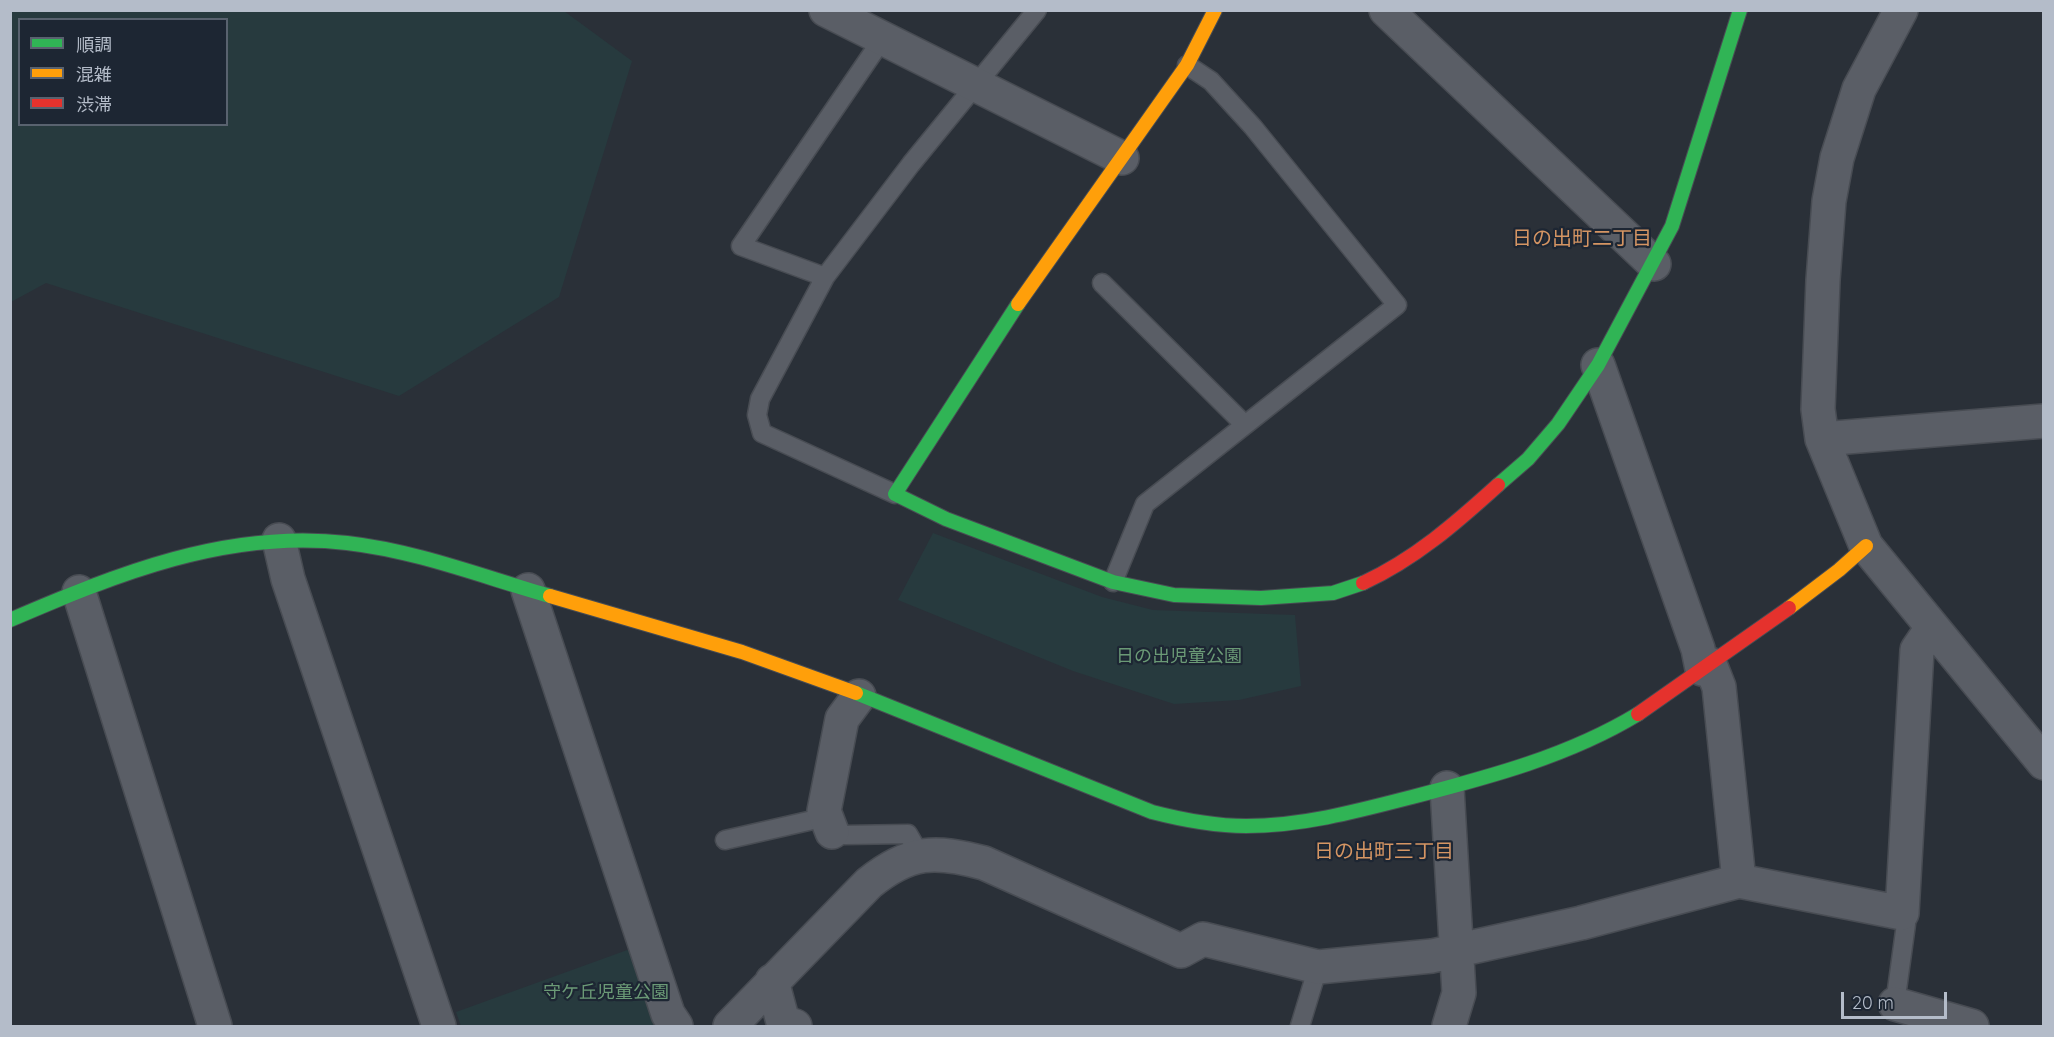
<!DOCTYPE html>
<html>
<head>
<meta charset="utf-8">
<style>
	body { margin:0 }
	#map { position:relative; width:2054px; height:1037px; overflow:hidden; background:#2a3038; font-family:Quicksand,"Noto Sans JP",sans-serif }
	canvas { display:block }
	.frame { position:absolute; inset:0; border:12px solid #b4bcc9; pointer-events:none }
	.legend { position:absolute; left:18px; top:18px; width:210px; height:108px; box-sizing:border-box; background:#1d2633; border:2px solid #59626f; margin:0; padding:8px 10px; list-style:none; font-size:18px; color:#b4bcc9 }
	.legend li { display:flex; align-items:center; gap:12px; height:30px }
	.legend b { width:30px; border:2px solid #59626f }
	.scale { position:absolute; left:1841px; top:992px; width:106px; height:27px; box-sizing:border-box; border:3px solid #b4bcc9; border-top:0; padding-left:8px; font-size:18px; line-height:21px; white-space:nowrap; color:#b4bcc9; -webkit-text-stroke:4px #1d2633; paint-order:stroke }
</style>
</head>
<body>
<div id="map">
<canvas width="2054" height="1037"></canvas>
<div class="frame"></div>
<ul class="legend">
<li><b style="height:8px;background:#30b455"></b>順調</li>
<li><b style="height:8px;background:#ff9f0a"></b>混雑</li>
<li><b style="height:8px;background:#e5322d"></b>渋滞</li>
</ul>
<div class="scale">20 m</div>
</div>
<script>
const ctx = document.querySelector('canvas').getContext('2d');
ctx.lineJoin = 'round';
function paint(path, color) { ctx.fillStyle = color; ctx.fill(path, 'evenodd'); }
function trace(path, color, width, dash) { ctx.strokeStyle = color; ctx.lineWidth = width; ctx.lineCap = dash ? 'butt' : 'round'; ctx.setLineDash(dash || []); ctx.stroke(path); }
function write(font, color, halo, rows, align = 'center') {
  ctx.font = font + ' Quicksand,"Noto Sans JP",sans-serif'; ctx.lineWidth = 4.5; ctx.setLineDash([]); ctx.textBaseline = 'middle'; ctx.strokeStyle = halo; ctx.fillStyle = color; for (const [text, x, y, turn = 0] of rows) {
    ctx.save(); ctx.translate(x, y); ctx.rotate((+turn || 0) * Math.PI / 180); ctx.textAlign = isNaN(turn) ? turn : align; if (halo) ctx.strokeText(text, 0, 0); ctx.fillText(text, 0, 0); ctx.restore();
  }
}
const green = new Path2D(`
	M11,10L564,11L632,61L559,297L399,396L46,283L11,302ZM20,20H226V124H20Z
	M933,533L1102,597L1153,610L1295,615L1301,686L1239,700L1174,704L1073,671L898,600Z
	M630,949L656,1026H461L456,1012Z`);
const lane = new Path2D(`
	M825,277L741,246L883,38
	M1102,283L1245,425
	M895,494L762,433L757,415L760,399L825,277L911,164L1037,10
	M1113,582L1145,504L1397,305L1253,127L1211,81L1187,65
	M832,832L845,835L908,834L920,855
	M725,840L826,817
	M1895,1004L1906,924L1902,913
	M1300,1026L1318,967`);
const street = new Path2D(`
	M826,10L1122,158
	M1386,10L1654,264
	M1901,10L1859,89L1837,158L1829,201L1823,280L1818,409L1822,439L1866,546L2044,763
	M1598,365L1698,649L1702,669
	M1822,439L2044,421
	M279,540L288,579L439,1026
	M528,590L668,1014L676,1026
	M79,592L215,1026
	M1710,664L1719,687L1739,881
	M1447,788L1459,993L1449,1026
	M832,832L824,811L842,719L859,696
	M772,981L783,1022L795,1026
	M1895,1004L1972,1026
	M730,1026L869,883C910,850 935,850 984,863L1181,951L1203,939L1318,967L1432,956L1581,923L1739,881L1902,913L1917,650L1932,628`);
const fast = new Path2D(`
	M1018,304L895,494L946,519L1113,582L1174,595L1261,598L1333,593L1363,583
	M1498,485L1528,459L1558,424L1598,365L1672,226L1740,10
	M10,620C117,574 228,529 347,543C417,551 483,577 550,596
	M856,693L1152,812C1183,820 1214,826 1246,826C1302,826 1358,811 1412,797C1489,777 1569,756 1638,714`);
const slow = new Path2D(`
	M1018,304L1187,65L1215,10
	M550,596L742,652L856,693
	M1789,608L1839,570L1866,546`);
const jam = new Path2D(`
	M1363,583C1415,559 1456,523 1498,485
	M1638,714L1789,608`);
const parkNames = [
	["日の出児童公園",1179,657],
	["守ケ丘児童公園",606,993]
];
const neighbourhoodNames = [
	["日の出町二丁目",1582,239],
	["日の出町三丁目",1384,852]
];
paint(green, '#273a3e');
trace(lane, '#484c53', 21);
trace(street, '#484c53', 36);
trace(fast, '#484c53', 16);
trace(slow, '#484c53', 16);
trace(jam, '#484c53', 16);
trace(lane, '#5a5e66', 18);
trace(street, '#5a5e66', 33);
trace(fast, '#30b455', 14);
trace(slow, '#ff9f0a', 14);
trace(jam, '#e5322d', 14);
write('18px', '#6b9a76', '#1d2633', parkNames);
write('20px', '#d59563', '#1d2633', neighbourhoodNames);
</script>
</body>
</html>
